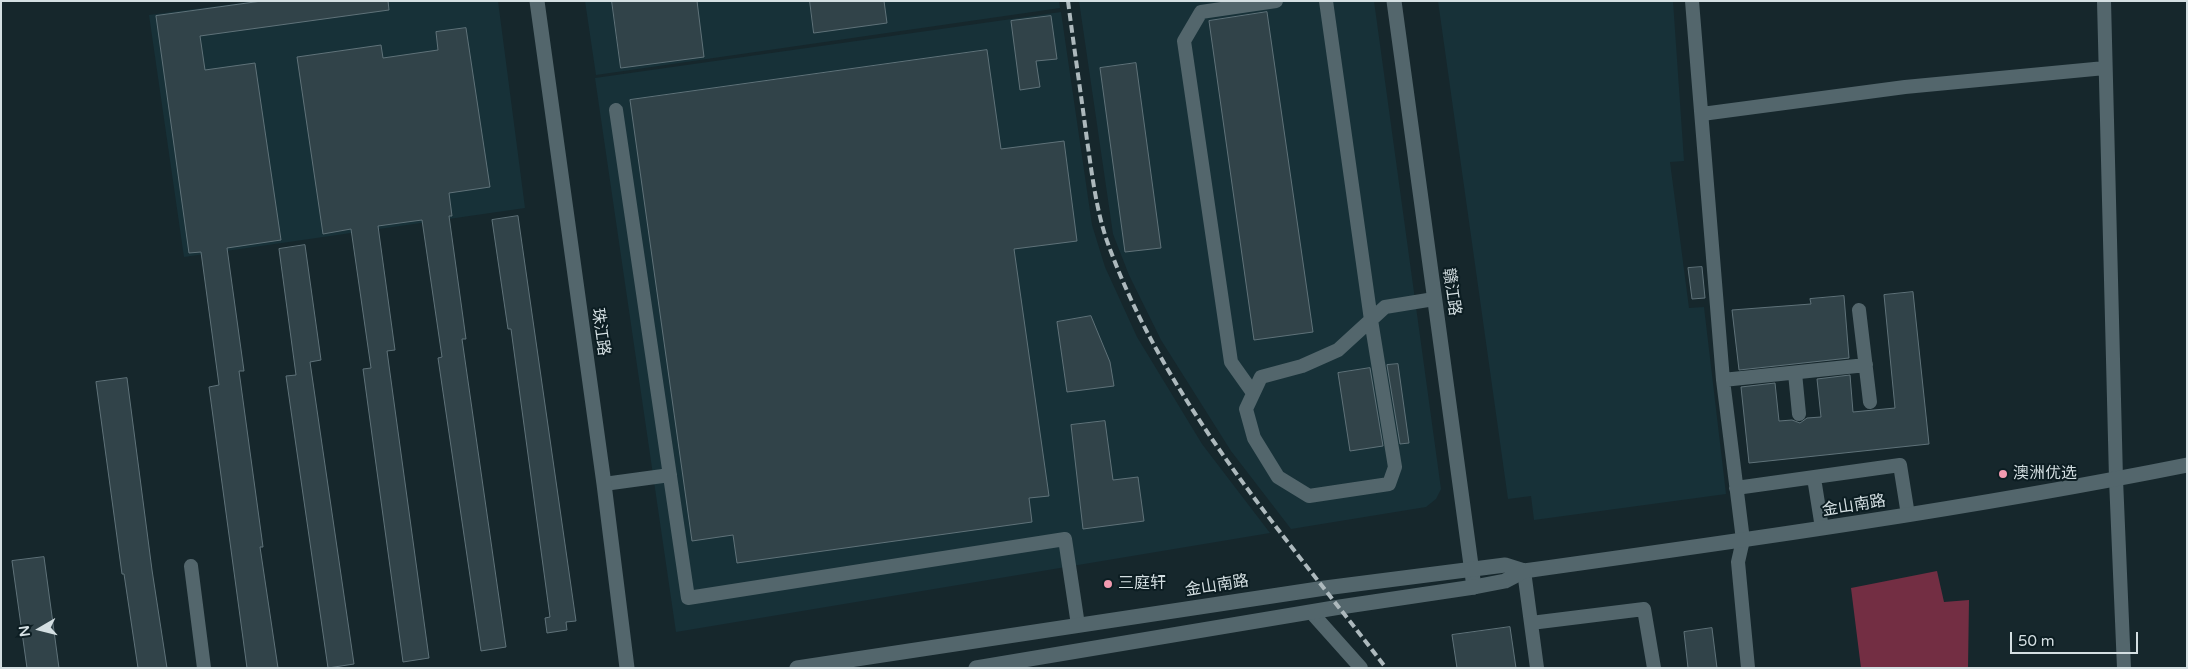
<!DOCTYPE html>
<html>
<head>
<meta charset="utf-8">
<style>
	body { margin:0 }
	#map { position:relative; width:2188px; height:669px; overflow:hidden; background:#16272c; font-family:"Varela Round",sans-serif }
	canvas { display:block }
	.frame { position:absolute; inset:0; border:2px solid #d4dfe2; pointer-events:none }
	.north { position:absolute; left:15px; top:604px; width:50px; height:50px; -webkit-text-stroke:4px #0c1d22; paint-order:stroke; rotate:262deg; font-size:14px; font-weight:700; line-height:20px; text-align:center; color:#d4dfe2 }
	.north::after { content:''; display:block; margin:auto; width:18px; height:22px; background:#d4dfe2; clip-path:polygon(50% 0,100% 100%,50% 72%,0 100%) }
	.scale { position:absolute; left:2010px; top:632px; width:128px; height:22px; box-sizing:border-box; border:2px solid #d4dfe2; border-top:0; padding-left:6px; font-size:15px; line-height:18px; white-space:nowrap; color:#d4dfe2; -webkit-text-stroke:4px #0c1d22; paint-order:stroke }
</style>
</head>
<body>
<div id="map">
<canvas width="2188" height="669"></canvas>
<div class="frame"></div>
<div class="north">N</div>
<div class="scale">50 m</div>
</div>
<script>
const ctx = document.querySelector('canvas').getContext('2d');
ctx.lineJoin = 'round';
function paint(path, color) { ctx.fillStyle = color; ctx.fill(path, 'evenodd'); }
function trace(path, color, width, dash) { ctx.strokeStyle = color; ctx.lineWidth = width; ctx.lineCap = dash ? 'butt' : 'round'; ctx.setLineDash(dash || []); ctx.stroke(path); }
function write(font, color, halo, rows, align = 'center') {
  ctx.font = font + ' "Varela Round","Noto Sans SC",sans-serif'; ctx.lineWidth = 4; ctx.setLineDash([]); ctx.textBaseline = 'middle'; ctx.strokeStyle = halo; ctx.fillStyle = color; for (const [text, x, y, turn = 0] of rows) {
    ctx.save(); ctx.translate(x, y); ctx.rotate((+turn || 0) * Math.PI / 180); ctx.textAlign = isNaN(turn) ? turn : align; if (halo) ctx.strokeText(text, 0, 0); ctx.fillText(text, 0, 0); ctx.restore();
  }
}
const built = new Path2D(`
	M256,1H498L525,208L184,257L149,15Z
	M585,1H1059L1060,8L596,75Z
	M1079,1H1374L1441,489L1436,499L1426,507L1291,529L1231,451L1161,340L1129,275L1113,234Z
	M1438,1H1673L1684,161L1670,162L1689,308L1704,307L1726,494L1534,520L1531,496L1508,499Z
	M1061,12L1092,225L1105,267L1137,337L1202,444L1270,533L676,632L595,78Z`);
const forest = new Path2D(`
	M1937,571L1944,602L1969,600L1968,668H1861L1851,588Z`);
const building = new Path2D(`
	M262,1H388L389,10L200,36L205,70L255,63L281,240L227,248L244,371H239L263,547H260L278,668H247L209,387L219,385L201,252L189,253L156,16Z
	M612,1H697L704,57L621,68Z
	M810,1H884L887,23L814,33Z
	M1267,12L1313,332L1254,340L1209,21Z
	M1051,16L1057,59L1036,61L1040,87L1020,90L1011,21Z
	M466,28L490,187L449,193L452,216H449L466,339H462L506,647L481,651L438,358L442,357L422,220L407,222L378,226L395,350L387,351L429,658L403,662L363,369L371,368L351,229L323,234L297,57L381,45L383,58L438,50L436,32Z
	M987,50L1001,149L1064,141L1077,241L1014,249L1049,496L1029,498L1032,522L737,563L733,535L692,541L630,100Z
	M1136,63L1161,248L1125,252L1100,68Z
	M518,216L576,621L566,622L567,630L547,633L545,618L550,617L511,329H508L492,220Z
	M305,245L321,360L310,362L354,664L328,668L286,376L296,375L279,249Z
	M1702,267L1705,298L1692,299L1688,268Z
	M1913,292L1929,444L1749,463L1741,387L1775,383L1779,421L1792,420L1800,423L1807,418L1821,417L1817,379L1850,375L1853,412L1895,408L1884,295Z
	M1844,296L1849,358L1739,370L1732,310L1811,304L1810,299Z
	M1091,316L1110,362L1114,386L1067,392L1057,322Z
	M1398,364L1409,443L1400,444L1387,365Z
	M1370,368L1383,446L1350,451L1338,373Z
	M127,378L152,570L167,668H138L124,574H122L96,382Z
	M1105,421L1113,480L1138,477L1144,521L1083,529L1071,425Z
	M44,557L59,668H27L12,561Z
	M1510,627L1516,668H1457L1452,635Z
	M1712,628L1717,668H1688L1684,632Z`);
const minor = new Path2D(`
	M1326,1L1371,320L1395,467L1389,484L1309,496L1278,477L1254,438L1246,409L1261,377L1302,366L1338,350L1385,307L1434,299
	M1692,1L1723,380L1743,540L1738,562L1748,668
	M2104,1L2116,479L2124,668
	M616,110L688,598L1065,539L1078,625
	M1702,114L1905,87L2105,68
	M1859,310L1870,402
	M1795,373L1799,414
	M1723,380L1866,365
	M1253,393L1231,362L1184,41L1201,12L1276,1
	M1814,478L1822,528
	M604,484L670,475
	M1736,488L1900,465L1908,515
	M191,566L204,668
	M1524,571L1537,668
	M1311,612L1361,668
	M1531,623L1644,609L1654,668`);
const tertiary = new Path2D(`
	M537,1L604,484L627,668
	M1394,1L1474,587`);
const secondary = new Path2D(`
	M797,668L1325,588L1505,565L1524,571
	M976,668L1340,607L1474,587L1505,581L1524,571C1746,540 1967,509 2187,465`);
const rail = new Path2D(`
	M1068,1C1074,48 1081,94 1087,140C1092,174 1096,209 1107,241C1164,401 1284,534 1386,668`);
const markers = [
	[2003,474,5,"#f29ab0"],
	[1108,584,5,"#f29ab0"]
];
const streetNames = [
	["赣江路",1451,292,82],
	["珠江路",600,332,82],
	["金山南路",1854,506,-9],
	["金山南路",1217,586,-9]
];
const poiNames = [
	["澳洲优选",2013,474],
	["三庭轩",1118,584]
];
paint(built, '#173138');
paint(forest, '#732e43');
paint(building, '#314349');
trace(building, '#5f7279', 1);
trace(minor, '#53666c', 14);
trace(tertiary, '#53666c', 15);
trace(secondary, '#53666c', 15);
trace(rail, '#adb9bd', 4, [8, 4]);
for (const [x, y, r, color] of markers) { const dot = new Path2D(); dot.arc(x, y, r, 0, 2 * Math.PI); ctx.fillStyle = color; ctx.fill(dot); trace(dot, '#0c1d22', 2); }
write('16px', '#d4dfe2', '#0c1d22', streetNames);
write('16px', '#d4dfe2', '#0c1d22', poiNames, 'left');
</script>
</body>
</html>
